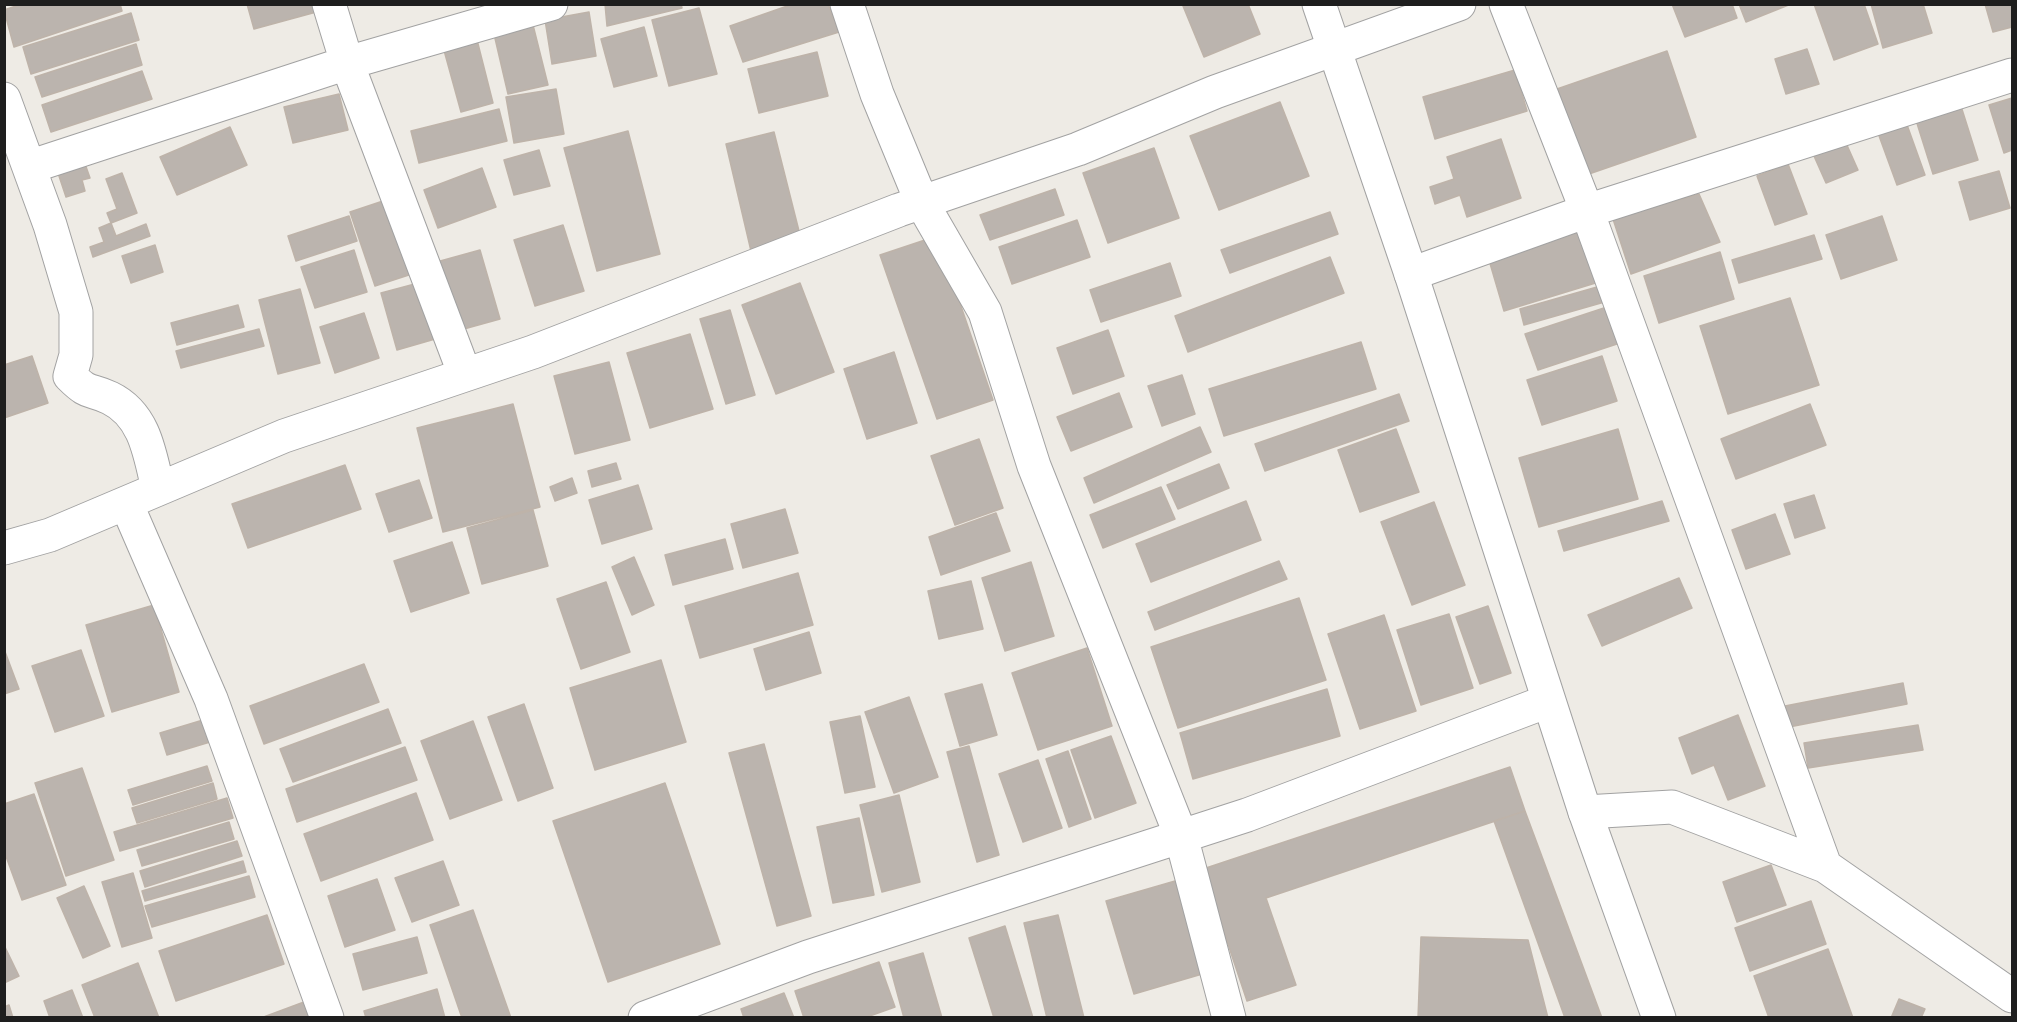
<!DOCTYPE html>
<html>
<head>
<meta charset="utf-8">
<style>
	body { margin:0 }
	#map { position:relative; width:2017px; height:1022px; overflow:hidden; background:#eeebe5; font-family:Figtree,sans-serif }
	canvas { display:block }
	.frame { position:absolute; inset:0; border:6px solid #1e1e1e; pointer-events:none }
</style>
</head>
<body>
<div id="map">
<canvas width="2017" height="1022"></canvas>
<div class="frame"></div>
</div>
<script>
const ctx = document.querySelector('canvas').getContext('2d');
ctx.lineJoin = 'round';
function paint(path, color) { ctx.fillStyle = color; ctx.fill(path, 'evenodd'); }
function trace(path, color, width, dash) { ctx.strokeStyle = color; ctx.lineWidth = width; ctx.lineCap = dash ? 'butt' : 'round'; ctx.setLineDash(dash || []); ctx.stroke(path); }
const building = new Path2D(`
	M22,4H120L122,11L14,47L4,10Z
	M247,4H318L320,11L254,29Z
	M605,4H681L682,8L607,26Z
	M793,4H828L839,32L743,62L730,26Z
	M1187,4H1248L1260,34L1204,57L1183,6Z
	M1672,4H1732L1737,18L1685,37Z
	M1739,4H1791L1746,22Z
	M1814,4H1864L1878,44L1834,60Z
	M1871,4H1923L1932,33L1883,48Z
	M1985,4H2012V27L1993,32Z
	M699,8L717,74L669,86L652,20Z
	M589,12L596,56L552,64L545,20Z
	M131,13L139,40L31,74L23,47Z
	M533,25L548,85L508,94L494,34Z
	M644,27L657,76L614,87L601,39Z
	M476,36L493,103L461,112L442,43Z
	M136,44L142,65L42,97L35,77Z
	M1807,49L1819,84L1786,94L1775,59Z
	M1667,51L1696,137L1586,175L1557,89Z
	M817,52L828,96L759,113L748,69Z
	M1515,70L1527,111L1435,139L1423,97Z
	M142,71L152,99L51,132L42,105Z
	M556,89L564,134L514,143L506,97Z
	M339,94L348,130L293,143L284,107Z
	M2012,98V150L2004,153L1989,105Z
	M1280,102L1309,176L1219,210L1190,136Z
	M1960,103L1978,160L1933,174L1915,117Z
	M499,109L507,141L419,163L411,131Z
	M1906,122L1925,175L1897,185L1878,133Z
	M230,127L247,165L177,195L160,157Z
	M628,131L660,254L597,271L564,148Z
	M774,132L801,239L751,251L726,144Z
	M1501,139L1521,198L1467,217L1460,195L1435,204L1430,187L1454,179L1447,157Z
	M1846,143L1858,170L1826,183L1814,156Z
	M1154,148L1179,218L1108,243L1083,173Z
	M539,150L550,186L514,195L504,160Z
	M84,161L90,178L82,180L85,191L66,197L57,170Z
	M1788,164L1807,214L1775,225L1757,176Z
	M482,168L496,207L438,228L424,190Z
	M1999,171L2010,208L1970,220L1959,182Z
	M122,173L137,213L111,223L107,213L117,209L106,179Z
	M1055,189L1064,215L990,240L980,215Z
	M1699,194L1720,242L1631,274L1613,219Z
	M395,197L421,271L375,286L350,212Z
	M1330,212L1338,234L1230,273L1221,250Z
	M349,216L357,241L296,261L288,236Z
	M1882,216L1897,260L1841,279L1826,235Z
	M1077,220L1090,257L1012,284L999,247Z
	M111,223L116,236L146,224L150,236L93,257L90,247L104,242L99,228Z
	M563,225L584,291L535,306L514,240Z
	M1586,229L1602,281L1504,311L1489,260Z
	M1814,235L1822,259L1739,283L1732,260Z
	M937,236L993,400L937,419L880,255Z
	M155,245L163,272L131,283L122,256Z
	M354,250L367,292L315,308L301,267Z
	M480,250L500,319L453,332L433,263Z
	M1720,252L1734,299L1659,323L1644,276Z
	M1330,257L1344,293L1188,352L1175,316Z
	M1170,263L1181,296L1101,322L1090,290Z
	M426,281L442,337L397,350L381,293Z
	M1618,281L1622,297L1524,325L1520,309Z
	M800,283L834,372L776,394L742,305Z
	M300,289L320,363L278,374L259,300Z
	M1790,298L1819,385L1728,414L1700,326Z
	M1616,304L1629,340L1538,370L1525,334Z
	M238,305L244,327L177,345L171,323Z
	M730,310L755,395L726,404L700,319Z
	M364,313L379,358L335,373L320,327Z
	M259,329L264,346L181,368L176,351Z
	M1108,330L1124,376L1073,394L1057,348Z
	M690,334L713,409L650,428L627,353Z
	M1361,342L1376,389L1224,436L1209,389Z
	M894,352L917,423L867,439L844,369Z
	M32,356L48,403L4,418V365Z
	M1602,356L1617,401L1542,425L1527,380Z
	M609,362L630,440L575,454L554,376Z
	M1182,375L1195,414L1162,426L1148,386Z
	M1119,393L1132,427L1071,451L1057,417Z
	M1399,394L1409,421L1265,471L1255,444Z
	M513,404L540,507L443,532L417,428Z
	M1810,404L1826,445L1736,479L1721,439Z
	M1200,427L1211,452L1094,503L1084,478Z
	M1396,429L1419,492L1360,512L1338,450Z
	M1618,429L1638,499L1539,527L1519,458Z
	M979,439L1003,508L955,525L931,456Z
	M616,463L621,479L592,487L588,471Z
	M1219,464L1229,488L1178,509L1167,485Z
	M345,465L361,509L248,548L232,504Z
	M572,478L577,493L555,501L550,487Z
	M419,480L432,518L389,532L376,494Z
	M638,485L652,529L602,544L589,500Z
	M1161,487L1175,519L1103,548L1090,515Z
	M1814,495L1825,528L1795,538L1784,504Z
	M1246,501L1261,540L1151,582L1136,544Z
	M1662,501L1669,521L1564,551L1558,531Z
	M1434,502L1465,585L1412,605L1381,522Z
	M785,509L798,553L743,568L731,524Z
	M533,510L548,566L482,584L467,528Z
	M996,513L1010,551L941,575L929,537Z
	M1775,514L1790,554L1746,569L1732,530Z
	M725,539L733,569L673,585L665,555Z
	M452,542L469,593L411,612L394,561Z
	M634,557L654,605L632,615L612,567Z
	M1279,561L1287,579L1155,630L1148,612Z
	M1031,562L1054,636L1005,651L982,578Z
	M798,573L813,625L700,658L685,606Z
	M1679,578L1692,608L1602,646L1588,615Z
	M971,581L983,629L939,639L928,591Z
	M606,582L630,652L581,669L557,599Z
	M1299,598L1326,680L1178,728L1151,647Z
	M154,605L179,692L112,712L86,625Z
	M1488,606L1511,673L1480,684L1456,617Z
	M1449,614L1473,688L1421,705L1397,630Z
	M1384,615L1416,711L1360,729L1328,634Z
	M809,632L821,673L766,690L754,649Z
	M1087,648L1112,726L1038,750L1012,673Z
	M4,649L19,689L4,694Z
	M81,650L104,716L55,732L32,666Z
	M661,660L686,742L595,770L570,688Z
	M364,664L379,702L264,744L250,706Z
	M1903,683L1907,704L1789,727L1785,706Z
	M982,684L997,735L960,746L945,694Z
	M1327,689L1340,736L1193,779L1180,733Z
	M909,697L938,777L894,793L865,712Z
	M524,704L553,788L518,801L488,717Z
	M388,709L401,743L293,782L280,749Z
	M1738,715L1765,786L1728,800L1714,765L1692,774L1679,738Z
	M860,716L875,787L845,793L830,722Z
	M203,720L210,742L167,755L160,733Z
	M473,721L502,800L450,819L421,741Z
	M1918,725L1923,750L1808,768L1804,743Z
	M1111,736L1136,803L1095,818L1071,750Z
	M764,744L811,916L777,926L729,753Z
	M969,746L999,855L977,862L947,752Z
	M405,747L417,780L297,822L286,789Z
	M1068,751L1091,819L1069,827L1046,759Z
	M1038,760L1062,828L1023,842L999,774Z
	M207,766L212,781L133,805L128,790Z
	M1510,767L1525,811L1266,898L1296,985L1247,1001L1203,869Z
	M82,768L114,860L66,876L35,783Z
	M213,783L217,799L137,823L132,808Z
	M665,783L720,944L608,982L553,821Z
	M416,793L433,840L321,881L304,834Z
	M34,794L66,885L22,900L4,851V804Z
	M899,795L920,882L882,892L860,805Z
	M227,798L233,818L120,851L114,832Z
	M1525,811L1602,1018H1565L1494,821Z
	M859,818L874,895L833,903L817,827Z
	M229,822L234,839L142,866L137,850Z
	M237,841L242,856L145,887L140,871Z
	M243,861L246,872L145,901L142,891Z
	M443,861L459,905L412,922L395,878Z
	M1771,865L1786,905L1737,922L1723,882Z
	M133,873L152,938L122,947L102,882Z
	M249,876L255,897L152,927L145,906Z
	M377,879L395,930L345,947L328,896Z
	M1182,879L1209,972L1134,994L1106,901Z
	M84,886L110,946L83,958L57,898Z
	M1811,901L1826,944L1750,971L1735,928Z
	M473,910L511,1018H462L430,925Z
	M267,915L284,964L176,1001L159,951Z
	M1058,915L1084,1018H1047L1024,923Z
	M1005,926L1033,1018H994L969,938Z
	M417,937L427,973L363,990L353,954Z
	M1421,937L1528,940L1548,1018H1418Z
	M4,945L19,976L4,983Z
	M1828,949L1853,1018H1769L1754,976Z
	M923,953L942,1018H904L889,963Z
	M879,962L895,1007L864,1018H804L795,991Z
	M138,963L159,1018H95L82,985Z
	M437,989L445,1018H366L364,1011Z
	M72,990L83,1018H50L44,1001Z
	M784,993L794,1018H744L741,1009Z
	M1899,999L1925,1009L1921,1018H1891Z
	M304,1002L309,1018H261Z
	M9,1005L13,1018H4V1007Z`);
const minor = new Path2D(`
	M329,4L347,63L465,375
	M847,4L877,94L922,203L985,312L1034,466L1181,836L1229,1018
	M1506,4L1587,211L1825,866
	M4,99L50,225L76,312V355L70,376C90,396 89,388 110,398C145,415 150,454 158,489
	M29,167L347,63L551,4
	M1411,274L1587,211L2012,75
	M126,503L211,699L327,1018
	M4,548L50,535L284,436L533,352L899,210L1078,149L1215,92L1459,4
	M1585,812L1672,807L1825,866L2012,996
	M645,1018L808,957L1247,815L1548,701`);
const tertiary = new Path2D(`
	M1319,4L1411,274L1585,812L1659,1018`);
paint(building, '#bbb4ae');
trace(building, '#beb3a9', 1.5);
trace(minor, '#a2a2a2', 35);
trace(tertiary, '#a2a2a2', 35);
trace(minor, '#fff', 33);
trace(tertiary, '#fff', 33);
</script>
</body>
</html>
